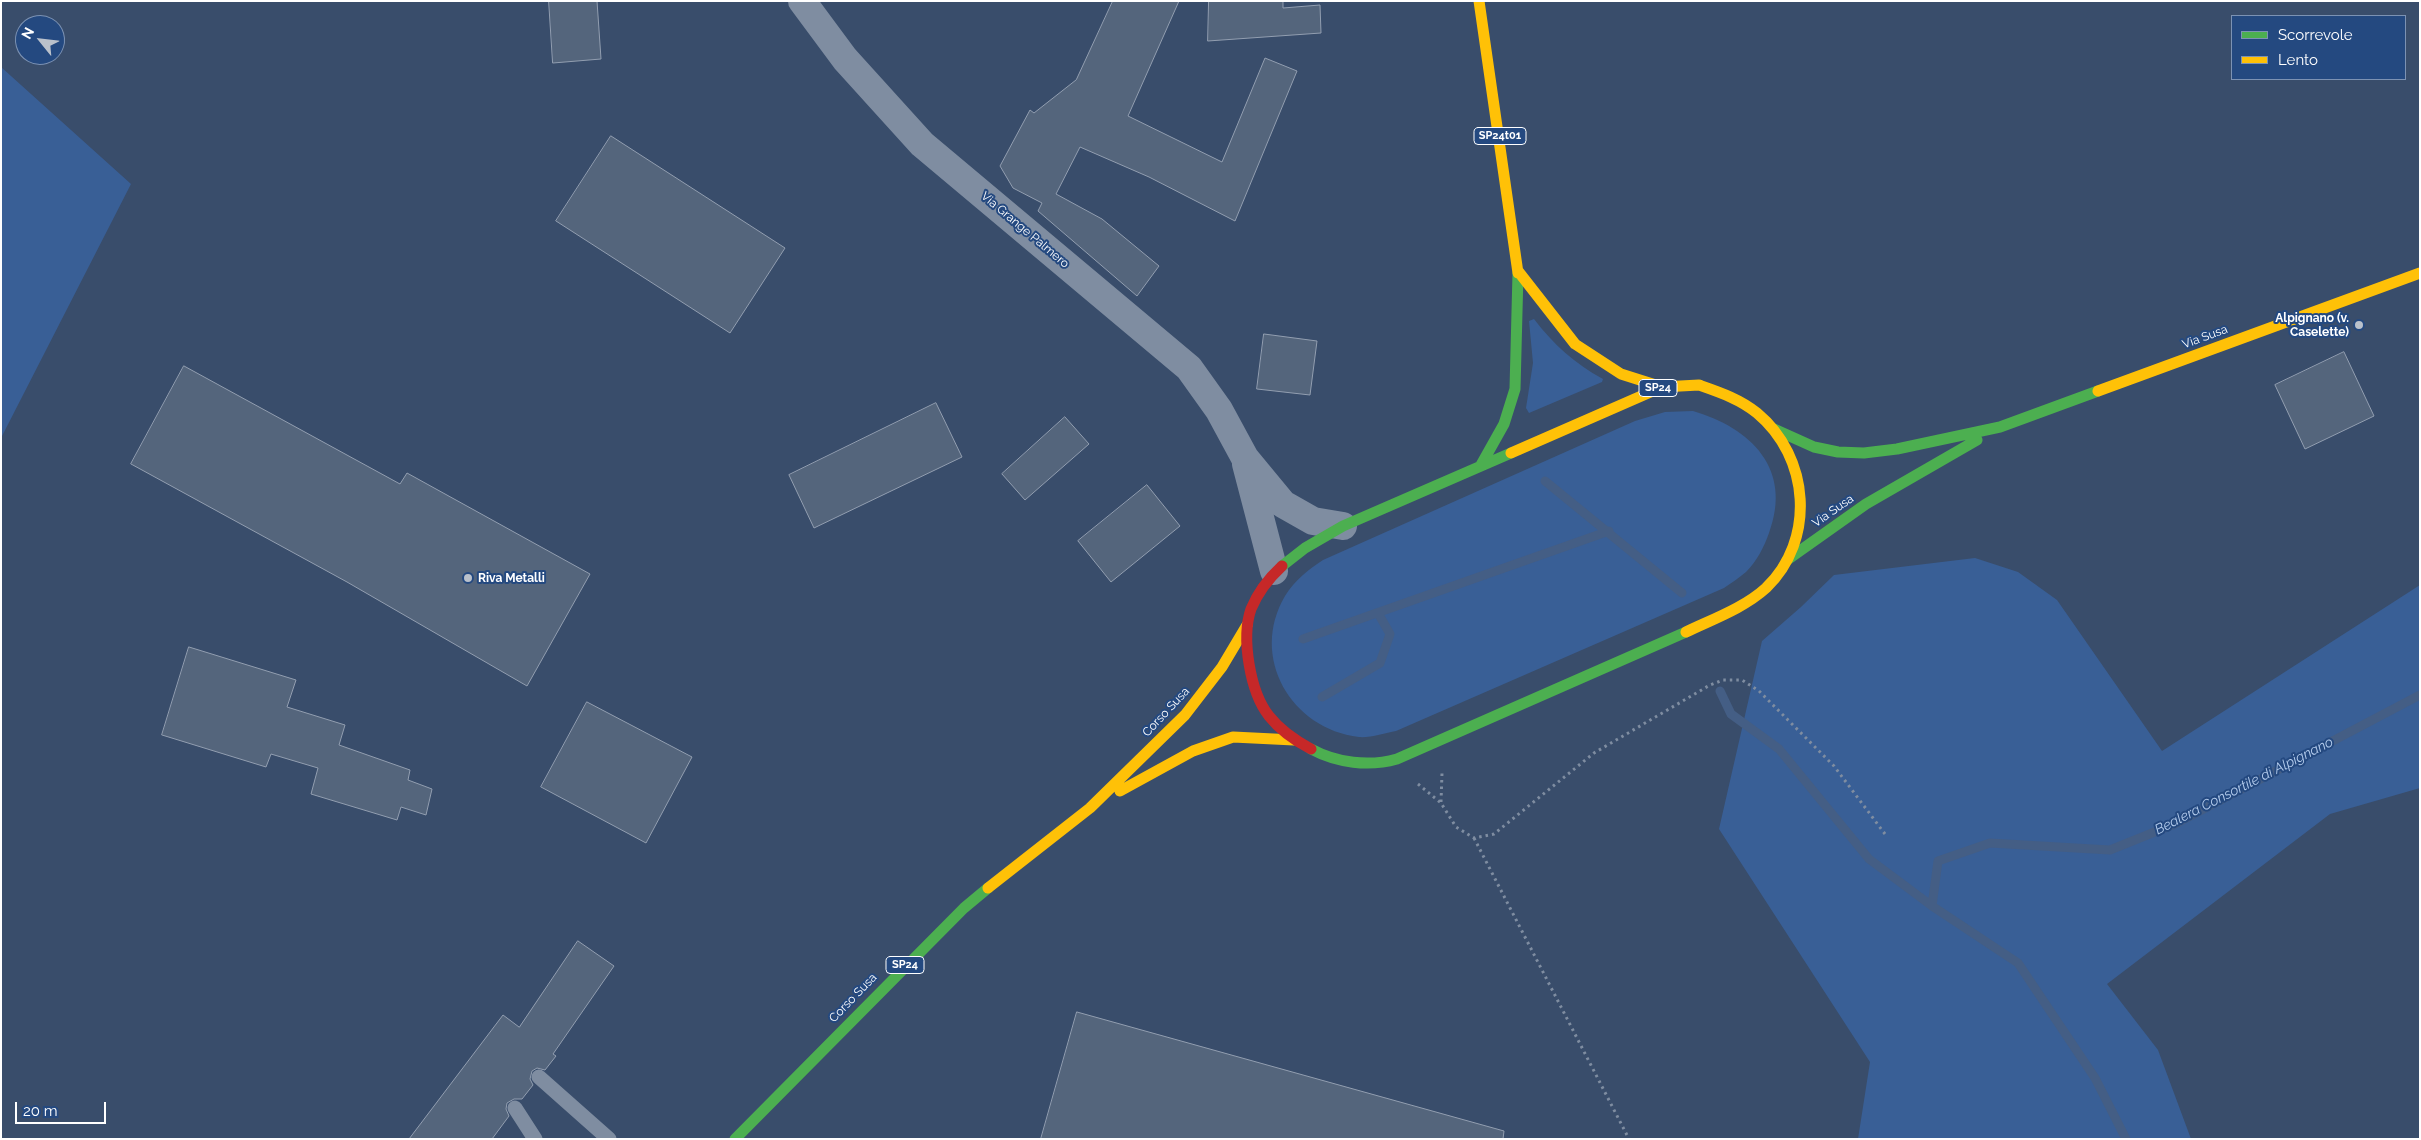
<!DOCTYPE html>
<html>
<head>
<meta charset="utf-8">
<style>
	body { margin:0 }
	#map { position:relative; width:2421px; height:1140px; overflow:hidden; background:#394d6b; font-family:Raleway,sans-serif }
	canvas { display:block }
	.frame { position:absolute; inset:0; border:2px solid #fff; pointer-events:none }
	.legend { position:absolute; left:2231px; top:15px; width:175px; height:65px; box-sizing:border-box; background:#244980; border:1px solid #7c92b3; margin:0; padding:6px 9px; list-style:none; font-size:15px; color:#fff }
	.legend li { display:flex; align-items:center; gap:10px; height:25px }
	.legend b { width:25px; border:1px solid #7c92b3 }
	.north { position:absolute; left:15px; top:15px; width:50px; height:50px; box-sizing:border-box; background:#244980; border:1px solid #7c92b3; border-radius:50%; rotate:299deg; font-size:14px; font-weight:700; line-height:20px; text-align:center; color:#fff }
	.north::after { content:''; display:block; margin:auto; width:18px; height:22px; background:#bac1cb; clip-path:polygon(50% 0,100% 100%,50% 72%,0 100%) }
	.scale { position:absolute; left:15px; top:1102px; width:91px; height:22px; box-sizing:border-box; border:2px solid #fff; border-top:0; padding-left:6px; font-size:15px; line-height:18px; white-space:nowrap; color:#fff; -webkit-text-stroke:4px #244980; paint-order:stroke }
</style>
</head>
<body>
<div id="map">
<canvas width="2421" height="1140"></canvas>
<div class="frame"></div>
<ul class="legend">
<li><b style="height:6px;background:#4caf50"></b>Scorrevole</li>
<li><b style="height:6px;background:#ffc107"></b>Lento</li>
</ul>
<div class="north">N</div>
<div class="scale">20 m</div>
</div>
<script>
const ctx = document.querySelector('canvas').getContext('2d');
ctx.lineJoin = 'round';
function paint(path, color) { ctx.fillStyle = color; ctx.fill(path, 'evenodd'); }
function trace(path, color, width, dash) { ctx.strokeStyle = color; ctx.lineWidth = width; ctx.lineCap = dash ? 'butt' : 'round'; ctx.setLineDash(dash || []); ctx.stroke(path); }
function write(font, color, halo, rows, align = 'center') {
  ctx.font = font + ' Raleway,sans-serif'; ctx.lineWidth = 4; ctx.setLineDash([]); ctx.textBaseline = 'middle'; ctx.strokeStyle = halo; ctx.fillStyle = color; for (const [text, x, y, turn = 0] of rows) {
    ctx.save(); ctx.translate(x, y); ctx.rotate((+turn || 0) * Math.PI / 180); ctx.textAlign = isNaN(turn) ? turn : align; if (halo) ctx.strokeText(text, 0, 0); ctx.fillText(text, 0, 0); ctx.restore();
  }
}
const green = new Path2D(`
	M1,67L131,184L1,438Z
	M1534,319C1554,345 1574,363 1603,379L1602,382L1529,413L1526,408L1533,363L1529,321Z
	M1693,411C1751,428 1793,469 1769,533C1764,547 1757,561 1746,572C1739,578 1731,583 1724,588L1396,731C1385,733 1370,738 1359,737C1291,729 1249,657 1285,596C1295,580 1308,570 1323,560L1635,421L1665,412Z
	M1975,558L2018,572L2057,600L2162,751L2420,585V788L2330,814L2107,984L2158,1050L2191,1139H1858L1870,1062L1719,829L1762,641L1801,607L1834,575Z`);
const stream = new Path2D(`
	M1545,481L1682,593
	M1303,639L1609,531
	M1720,691L1731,714L1779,749L1869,859L1932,906
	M1322,697L1380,663L1390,634L1378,613
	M2126,1139L2095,1078L2018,963L1932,906L1938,861L1990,843L2110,850L2177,823L2420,695`);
const building = new Path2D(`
	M549,1H597L601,59L553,63Z
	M1113,1H1179L1128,116L1222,162L1265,58L1297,71L1235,221L1149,177L1080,147L1056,194L1102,219L1159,266L1137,296L1038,211L1042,203L1013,188L1000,166L1030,110L1034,113L1076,80Z
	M1209,1H1283V8L1320,5L1321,33L1208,41Z
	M611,136L785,248L730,333L556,221Z
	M1264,334L1317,341L1310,395L1257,389Z
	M2344,352L2374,416L2305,449L2275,385Z
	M184,366L400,484L407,473L590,574L527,686L347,582L131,464Z
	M936,403L962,457L814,528L789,475Z
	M1065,417L1089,444L1025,500L1002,474Z
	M1147,485L1180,526L1111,582L1078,541Z
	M189,647L296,680L287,707L345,725L339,745L410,770L408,780L432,789L426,815L401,807L397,820L311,794L318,768L271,754L266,767L162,735Z
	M587,702L692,757L646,843L541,787Z
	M578,941L614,966L553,1054L556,1056L545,1070L537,1068L532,1071L530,1079L533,1085L522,1099H514L507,1103L506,1109L509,1116L492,1139H409L503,1015L519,1027Z
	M1077,1012L1504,1131L1503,1139H1041Z`);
const path = new Path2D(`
	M1418,784L1441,803L1456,827L1474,838L1494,834L1594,753L1710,685L1723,680H1742L1759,691L1834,766L1885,834
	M1441,802L1442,773
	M1474,838L1629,1139`);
const lane = new Path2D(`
	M539,1077L609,1139
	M515,1108L535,1139`);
const street = new Path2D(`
	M802,1L845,59L922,144L1189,368L1219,410L1245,458L1283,504L1313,521L1343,526
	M1246,464L1274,571`);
const fast = new Path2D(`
	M1774,429L1814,447L1838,452L1864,453L1897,449L2000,427L2098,391
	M1481,465L1504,424L1515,389L1518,273
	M1787,560L1866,504L1977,440
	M1282,566L1305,548L1343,526L1511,453
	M1311,749C1337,763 1369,767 1397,759L1686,632
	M735,1139L964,908L988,888`);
const slow = new Path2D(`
	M1479,1L1518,273
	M1518,271L1575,344L1621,374L1662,387
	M2098,391L2420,273
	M1511,453L1662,387L1699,385
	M1686,632C1713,619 1744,608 1766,588C1816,540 1810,457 1757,413C1740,399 1719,392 1699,385
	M1120,791L1193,751L1233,737L1294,740
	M988,888L1090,808L1185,715L1222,667L1247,625`);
const jam = new Path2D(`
	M1282,566C1269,578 1258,592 1251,609C1241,638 1250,692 1269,716C1280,730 1296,741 1311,749`);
const markers = [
	[2359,325,5,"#bac1cb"],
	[468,578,5,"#bac1cb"]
];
const shields = [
	[1500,136,52],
	[1658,388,38],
	[905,965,38]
];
const shieldNames = [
	["SP24t01",1500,136],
	["SP24",1658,388],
	["SP24",905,965]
];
const streetNames = [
	["Via Grange Palmero",1025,230,40],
	["Via Susa",2205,337,-20],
	["Via Susa",1833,511,-35],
	["Corso Susa",1166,712,-47],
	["Corso Susa",853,998,-46]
];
const poiNames = [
	["Alpignano (v.",2349,318],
	["Caselette)",2349,332],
	["Riva Metalli",478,578,"left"]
];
const waterNames = [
	["Bealera Consortile di Alpignano",2244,786,-27]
];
paint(green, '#395f96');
trace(stream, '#445e85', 9);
paint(building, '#54657c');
trace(building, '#929eb0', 1);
trace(path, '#7f8da1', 3, [2.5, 4]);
trace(lane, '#7f8da1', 15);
trace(street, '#7f8da1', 28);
trace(fast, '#4caf50', 11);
trace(slow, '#ffc107', 11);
trace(jam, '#c62828', 11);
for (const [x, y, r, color] of markers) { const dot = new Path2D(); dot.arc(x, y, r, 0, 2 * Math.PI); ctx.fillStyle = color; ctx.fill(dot); trace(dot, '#244980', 2); }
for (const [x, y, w] of shields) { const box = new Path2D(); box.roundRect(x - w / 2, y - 8.5, w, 17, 4); ctx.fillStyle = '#244980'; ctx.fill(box); trace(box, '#fff', 1); }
write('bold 11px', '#fff', null, shieldNames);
write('12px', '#fff', '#244980', streetNames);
write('bold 12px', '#fff', '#244980', poiNames, 'right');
write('italic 14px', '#b6ceee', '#244980', waterNames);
</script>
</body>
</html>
